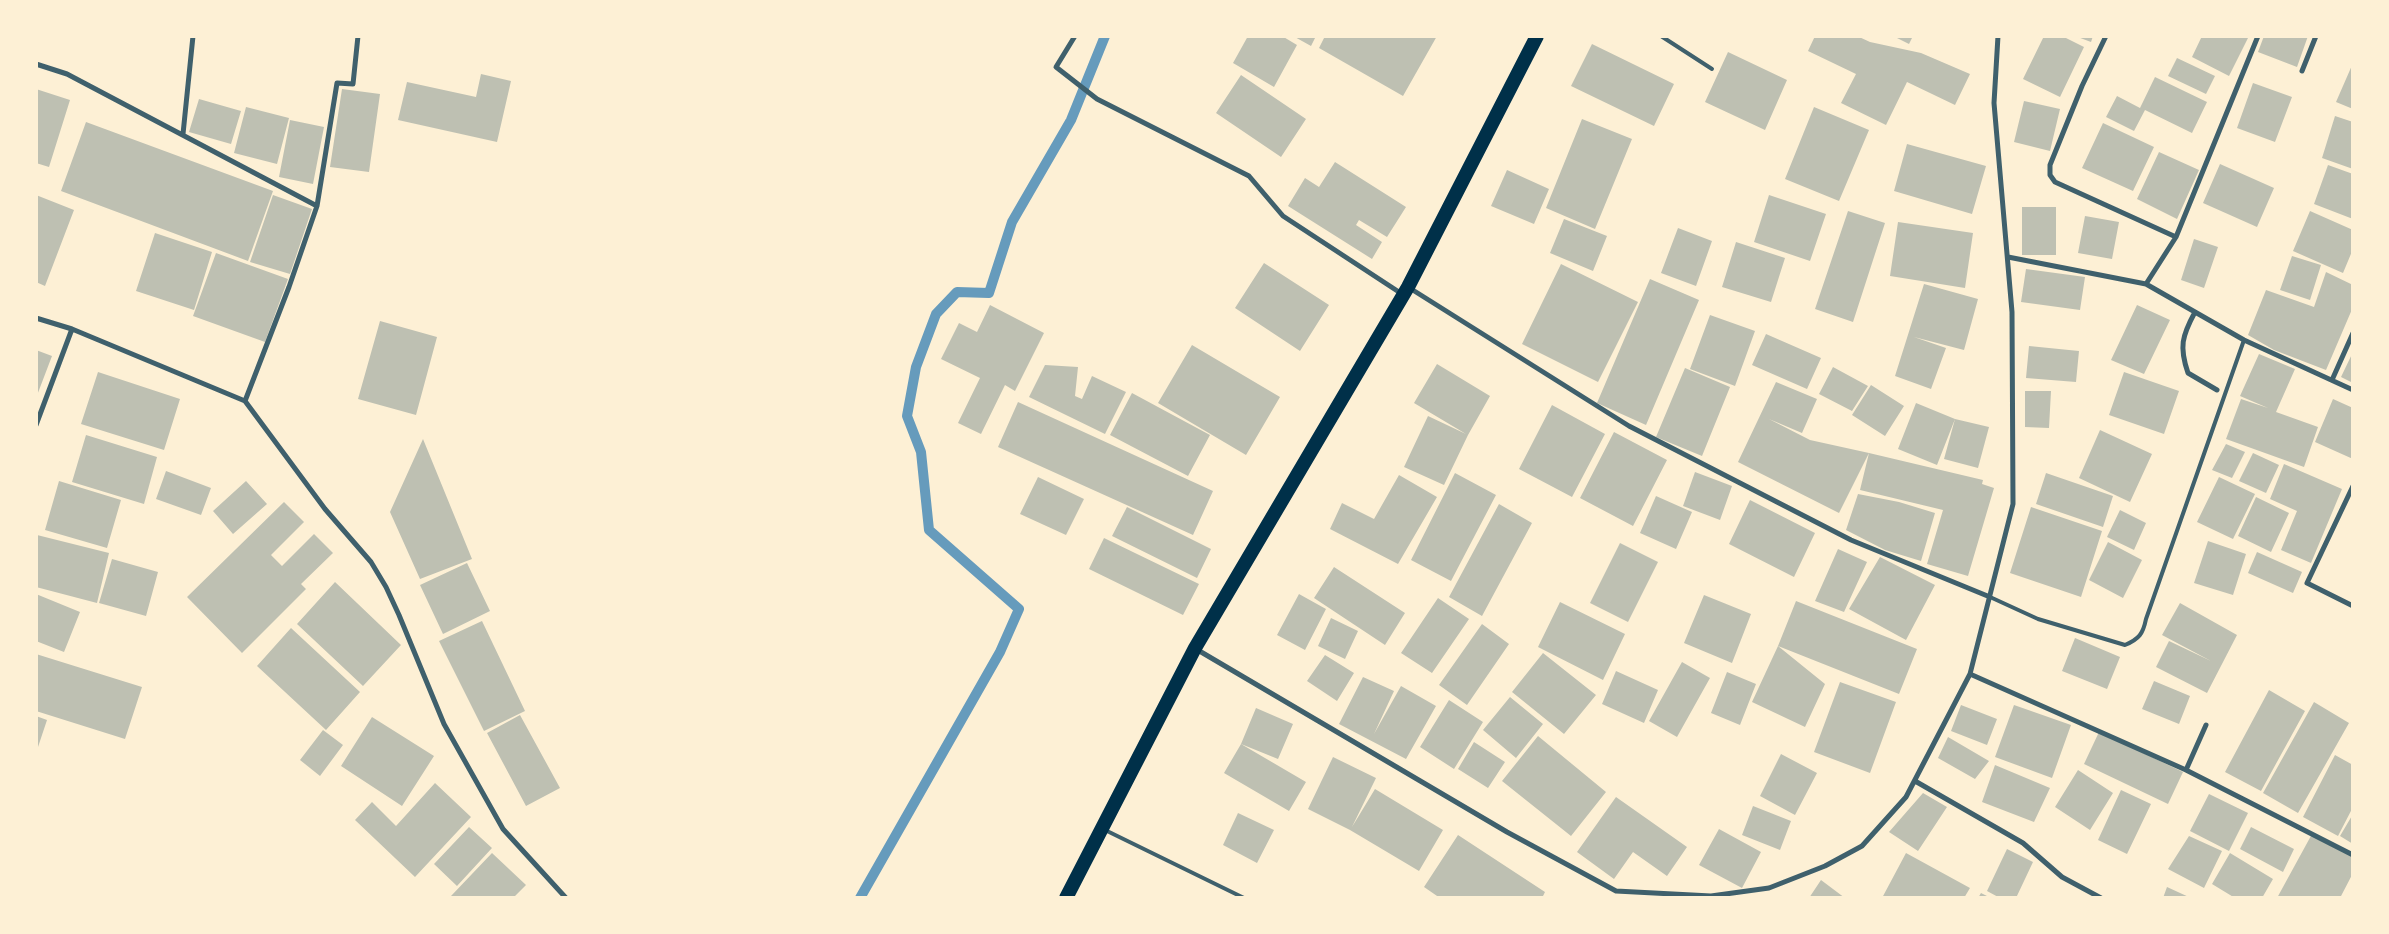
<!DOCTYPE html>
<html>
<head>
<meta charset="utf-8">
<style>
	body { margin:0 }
	#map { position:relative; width:2389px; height:934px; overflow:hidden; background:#fdf0d5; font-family:Raleway,sans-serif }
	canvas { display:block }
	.frame { position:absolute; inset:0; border:38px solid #fdf0d5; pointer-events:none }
</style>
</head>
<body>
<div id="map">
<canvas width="2389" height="934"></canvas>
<div class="frame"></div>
</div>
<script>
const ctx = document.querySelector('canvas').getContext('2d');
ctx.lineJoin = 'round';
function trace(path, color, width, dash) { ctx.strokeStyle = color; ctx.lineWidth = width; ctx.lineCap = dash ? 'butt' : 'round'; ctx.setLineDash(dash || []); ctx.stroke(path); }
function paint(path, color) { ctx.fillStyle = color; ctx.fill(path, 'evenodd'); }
const stream = new Path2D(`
	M860,898L1000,652L1019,609L929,530L921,452L907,416L916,367L936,314L957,292L989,293L1012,222L1071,120L1105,36`);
const building = new Path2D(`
	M1248,36H1282L1297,45L1274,87L1233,63Z
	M1293,36H1316L1311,46Z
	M1325,36H1437L1403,96L1319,48Z
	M1815,36H1857L1870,42L1921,53L1970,74L1955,105L1907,82L1886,125L1841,103L1856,74L1808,51Z
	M1893,36H1913L1909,44Z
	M2044,36H2062L2084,47L2060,97L2023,79Z
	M2075,36H2093L2091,42Z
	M2202,36H2249L2229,76L2192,57Z
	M2264,36H2308L2297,67L2258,52Z
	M1592,44L1674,84L1654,126L1571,86Z
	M1728,52L1787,80L1765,130L1705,102Z
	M2177,58L2215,76L2206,94L2168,76Z
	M2353,63V109L2336,102Z
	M481,74L511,81L497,142L398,120L407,82L476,97Z
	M1241,75L1306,119L1281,157L1216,113Z
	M2155,77L2207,102L2192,133L2145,110L2134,131L2106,117L2117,96L2140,108Z
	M2253,83L2292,97L2275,142L2237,128Z
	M36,89L70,100L49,167L36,163Z
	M342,89L380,94L369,172L330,167Z
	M199,99L241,111L231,144L189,132Z
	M2024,101L2060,109L2050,151L2014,142Z
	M246,107L289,118L277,164L234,153Z
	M1814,107L1869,130L1839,201L1785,179Z
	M2335,116L2353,122V169L2322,158Z
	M1582,119L1632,139L1595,229L1546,208Z
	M290,120L324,127L313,184L279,177Z
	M86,122L273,191L248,261L61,191Z
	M2103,123L2154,147L2133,191L2082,168Z
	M1907,144L1986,166L1972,214L1894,191Z
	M2159,152L2199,170L2177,219L2137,199Z
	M1335,162L1406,207L1387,237L1359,220L1356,225L1382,242L1372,259L1288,206L1305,178L1319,187Z
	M2220,164L2274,188L2257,227L2203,203Z
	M2328,165L2353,174V219L2314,204Z
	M1507,170L1549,189L1534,224L1491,206Z
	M36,195L74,210L45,286L36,282Z
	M273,195L312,209L290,274L250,262Z
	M1769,195L1826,214L1810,261L1754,242Z
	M2022,207H2056V255H2022Z
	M1848,211L1885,223L1853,322L1815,309Z
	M2310,211L2353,230V249L2343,273L2293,251Z
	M2085,216L2119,222L2112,259L2078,253Z
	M1564,219L1607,236L1593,271L1550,253Z
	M1898,222L1973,233L1965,288L1890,276Z
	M1678,228L1712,241L1696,286L1661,273Z
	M155,233L212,252L194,310L136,291Z
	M2194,239L2218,247L2204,288L2181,280Z
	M1736,242L1785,258L1771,302L1722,287Z
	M216,253L288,279L265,342L193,316Z
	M2292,256L2321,265L2310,300L2280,290Z
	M1264,263L1329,305L1300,351L1235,308Z
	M1561,264L1638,302L1598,382L1522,344Z
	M2026,269L2085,277L2080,310L2021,302Z
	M2326,272L2353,285V307L2326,370L2274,350L2248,335L2266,290L2314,307Z
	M1650,279L1699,300L1646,425L1597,403Z
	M1924,284L1978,299L1964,350L1914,337L1946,348L1931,389L1895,376Z
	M990,305L1044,333L1015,391L1005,385L981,434L958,423L980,378L941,359L959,323L977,332Z
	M2137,305L2170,320L2144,374L2111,360Z
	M1710,315L1755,331L1735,386L1690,369Z
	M380,321L437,337L416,415L358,399Z
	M1766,334L1821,358L1807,389L1752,365Z
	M1192,345L1280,397L1246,455L1158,403Z
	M2029,346L2079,351L2076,382L2026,378Z
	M36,350L52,356L36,398Z
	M2353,352V383L2341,377Z
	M2259,354L2295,369L2276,412L2318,427L2304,467L2226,439L2241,399L2268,408L2240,396Z
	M1437,364L1490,396L1468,435L1444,485L1404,467L1428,416L1466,434L1414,403Z
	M1045,365L1078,367L1075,396L1082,399L1092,376L1126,392L1105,434L1029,397Z
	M1833,367L1868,386L1852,411L1819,394Z
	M1685,368L1730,387L1702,456L1656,437Z
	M98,372L180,399L164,450L81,424Z
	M2124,372L2179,391L2164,434L2109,415Z
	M1776,382L1817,399L1802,433L1769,419L1810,440L1869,453L1839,513L1738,462Z
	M1871,385L1904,406L1885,436L1852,415Z
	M2025,391H2051L2049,428L2025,427Z
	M1132,393L1210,435L1188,476L1110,435Z
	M2333,399L2353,408V459L2315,442Z
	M1018,402L1213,491L1193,535L998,447Z
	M1916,403L1955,419L1989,427L1978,468L1944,459L1955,419L1937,465L1898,449Z
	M1552,405L1605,434L1572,497L1519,469Z
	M2100,430L2152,454L2130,502L2079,478Z
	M1614,432L1667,460L1633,526L1580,498Z
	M86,435L157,457L144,504L72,482Z
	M423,439L472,559L420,579L390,512Z
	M2226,444L2245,452L2232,478L2212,470Z
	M1869,453L1983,480L1982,484L1994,488L1968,576L1927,564L1943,510L1860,490Z
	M2253,453L2279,465L2266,493L2239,481Z
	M2284,464L2342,489L2311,563L2281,550L2297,511L2270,499Z
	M166,471L211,488L201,515L156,499Z
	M1695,472L1732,486L1720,520L1683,506Z
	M1455,473L1496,495L1451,581L1411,560Z
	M2046,473L2113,496L2103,527L2036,504Z
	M1399,475L1437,497L1398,564L1330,529L1342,503L1374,519Z
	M1038,477L1084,499L1066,535L1020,514Z
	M2219,477L2255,494L2233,539L2197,522Z
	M59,481L121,500L107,548L45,530Z
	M246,481L267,504L233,534L213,511Z
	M1858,494L1899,502L1935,513L1921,561L1885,550L1846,530Z
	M1656,496L1692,512L1676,549L1640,533Z
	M2256,497L2289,513L2271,552L2238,536Z
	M1750,500L1815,533L1794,577L1729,544Z
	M284,502L304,522L271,555L282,566L314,534L333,553L301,584L306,589L242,653L187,597Z
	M1499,504L1532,523L1482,616L1449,597Z
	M1127,507L1211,549L1197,578L1112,536Z
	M2031,507L2102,531L2081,597L2010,573Z
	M2120,510L2146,523L2134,550L2107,537Z
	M37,535L109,553L97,603L36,587Z
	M1104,538L1199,584L1183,615L1089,569Z
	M2208,541L2246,554L2233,595L2194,583Z
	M2108,542L2142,560L2123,598L2089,580Z
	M1620,543L1658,562L1628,622L1590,603Z
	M1838,549L1867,562L1844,612L1815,601Z
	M2257,552L2302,572L2293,593L2248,573Z
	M1880,557L1935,585L1906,640L1849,609Z
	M112,559L158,572L146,616L99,603Z
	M467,563L490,611L443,634L420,585Z
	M1334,567L1405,613L1385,645L1314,598Z
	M335,582L401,645L363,686L297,624Z
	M36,594L80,612L64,652L36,641Z
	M1299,594L1326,609L1305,650L1277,635Z
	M1704,595L1751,614L1732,663L1684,643Z
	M1438,598L1469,619L1432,673L1401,653Z
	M1796,601L1917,649L1899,694L1778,646L1825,684L1805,727L1752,702L1778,646Z
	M1560,602L1625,634L1603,680L1538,647Z
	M2180,603L2237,635L2207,693L2156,667L2169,641L2211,661L2162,635Z
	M1331,618L1358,631L1345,659L1318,646Z
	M482,621L525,711L484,731L439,641Z
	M1482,624L1509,644L1467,705L1439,685Z
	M291,628L360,692L326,730L257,666Z
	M2075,638L2120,657L2107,689L2062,671Z
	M1543,653L1596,695L1564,734L1512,692Z
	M36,654L142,687L125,739L36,711Z
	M1325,655L1354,673L1337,701L1307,681Z
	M1682,662L1710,678L1677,737L1649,721Z
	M1616,671L1658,690L1644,723L1602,704Z
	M1727,672L1756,684L1740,725L1711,713Z
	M1363,677L1394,691L1374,734L1401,686L1436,706L1406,759L1339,724Z
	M2154,681L2190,696L2179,724L2142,709Z
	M1840,682L1896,702L1870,773L1814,752Z
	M2269,690L2305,711L2261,791L2225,772Z
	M1510,697L1543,724L1516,758L1483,730Z
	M1449,700L1483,722L1454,769L1420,747Z
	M2314,702L2349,723L2298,813L2263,793Z
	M1961,705L1997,719L1987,745L1951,731Z
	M2014,705L2071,725L2052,778L1995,757Z
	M1256,708L1293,724L1278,759L1241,744L1306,782L1289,811L1224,773L1241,744Z
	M520,715L560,788L526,806L487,733Z
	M36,716L47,720L37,750H36Z
	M372,717L434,756L402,806L341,766Z
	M323,730L343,745L320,776L300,760Z
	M2099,732L2183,772L2168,804L2084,764Z
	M1538,736L1606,792L1571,836L1502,781Z
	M1948,737L1989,761L1975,779L1938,758Z
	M1474,742L1505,762L1488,788L1458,769Z
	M1781,754L1817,773L1795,815L1760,796Z
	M2335,755L2353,765V807L2338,836L2303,817Z
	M1333,757L1376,778L1352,827L1375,789L1443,830L1419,871L1350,830L1308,809Z
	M1995,765L2050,788L2034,822L1982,802Z
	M2078,770L2113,793L2090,830L2055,807Z
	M435,783L471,817L415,877L355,820L372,802L396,826Z
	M2121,790L2151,804L2127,854L2098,840Z
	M1923,793L1947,807L1918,851L1889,832Z
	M2209,794L2248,813L2229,851L2190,831Z
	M1616,797L1687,847L1667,876L1633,852L1614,879L1577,852Z
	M1753,806L1791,821L1780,850L1742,835Z
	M1238,813L1274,830L1257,863L1223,845Z
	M2353,814V844L2340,836Z
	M469,827L492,848L457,886L434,864Z
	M2251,827L2294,849L2283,872L2240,849Z
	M1719,829L1761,852L1742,888L1699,865Z
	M2312,834L2353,857V873L2340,898H2277Z
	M1458,835L1545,892L1542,898H1440L1424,887Z
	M2189,836L2222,851L2204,888L2168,869Z
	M2007,849L2033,862L2016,898H2000L1987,891Z
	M492,853L526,885L513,898H453L451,896Z
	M1906,853L1970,888L1964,898H1882Z
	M2230,853L2273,879L2262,898H2235L2212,884Z
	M1821,880L1845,898H1809Z
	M2167,887L2191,898H2163Z
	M1981,893L1991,898H1978Z`);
const service = new Path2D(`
	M1661,36L1712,69
	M1990,597L2038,619L2125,645C2139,639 2143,634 2146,619L2244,340
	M1105,830L1244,898`);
const minor = new Path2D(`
	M1075,36L1056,67L1097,99L1249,176L1283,216L1402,294
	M2106,36L2082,86L2050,165V175L2055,182L2176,237
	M36,64L67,74L317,206
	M2302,71L2316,36
	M183,134L193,36
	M2008,257L2146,284L2176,237L2258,36
	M2146,284L2244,340L2353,390
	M1408,287L1629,426L1851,540L1990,597
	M2195,312C2182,336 2179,347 2188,373L2217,390
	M36,318L72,329L245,401L325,509L371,562L386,587L399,615L444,724L503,829L566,898
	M2332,380L2353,333
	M245,401L289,287L317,206L337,83L353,84L358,36
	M36,425L72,329
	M2353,486L2307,583L2353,606
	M1196,649L1507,832L1616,891L1711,896L1769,888L1825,866L1862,846L1906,797L1970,674L2013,504L2012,312L1994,103L1998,36
	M1970,674L2186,770L2353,855
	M2186,770L2206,725
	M1915,781L2023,843L2062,877L2101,898`);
const trunk = new Path2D(`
	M1066,898L1195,648L1408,287L1537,36`);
trace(stream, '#669bbc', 10);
paint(building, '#bec0b2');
trace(service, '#3f606c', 4);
trace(minor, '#3f606c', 5);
trace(trunk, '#003049', 14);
</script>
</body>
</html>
